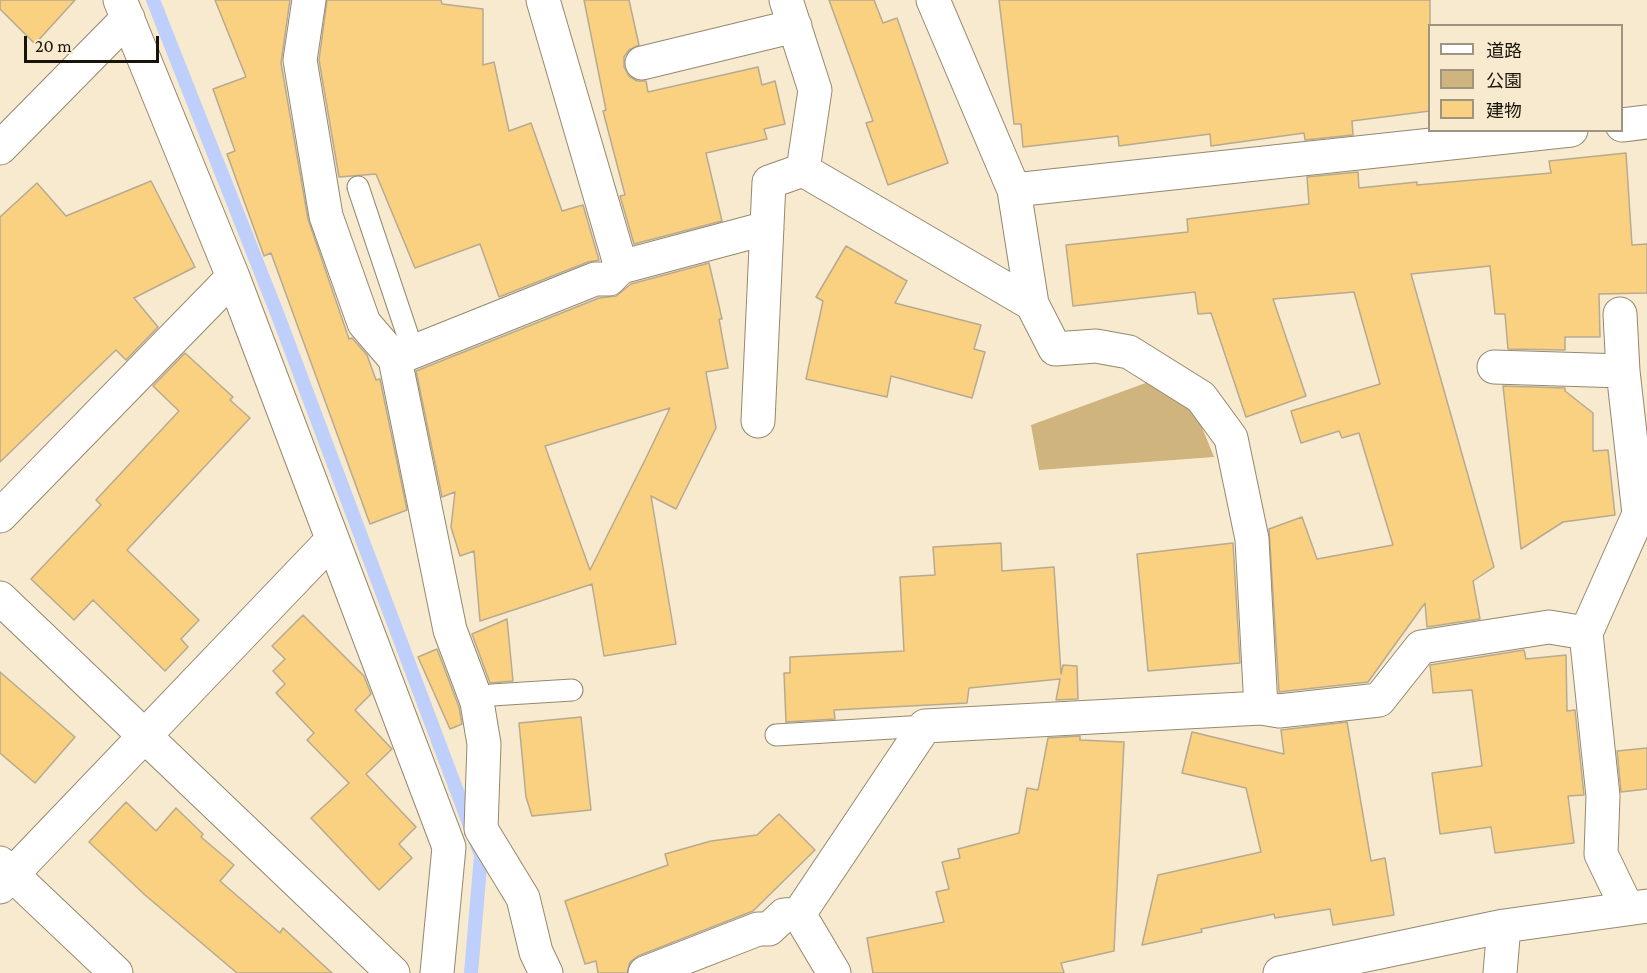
<!DOCTYPE html>
<html>
<head>
<meta charset="utf-8">
<style>
	body { margin:0 }
	#map { position:relative; width:1647px; height:973px; overflow:hidden; background:#f8eacf; font-family:"Crimson Pro","Noto Sans JP",serif }
	canvas { display:block }
	.legend { position:absolute; left:1428px; top:24px; width:195px; height:108px; box-sizing:border-box; background:#f8eacf; border:2px solid #9f9481; margin:0; padding:8px 10px; list-style:none; font-size:18px; color:#19140b }
	.legend li { display:flex; align-items:center; gap:12px; height:30px }
	.legend b { width:30px; border:2px solid #9f9481 }
	.scale { position:absolute; left:24px; top:36px; width:135px; height:27px; box-sizing:border-box; border:3px solid #19140b; border-top:0; padding-left:8px; font-size:18px; line-height:21px; white-space:nowrap; color:#19140b; -webkit-text-stroke:4px #f8eacf; paint-order:stroke }
</style>
</head>
<body>
<div id="map">
<canvas width="1647" height="973"></canvas>
<ul class="legend">
<li><b style="height:8px;background:#fff"></b>道路</li>
<li><b style="height:16px;background:#d0b47d"></b>公園</li>
<li><b style="height:16px;background:#fad180"></b>建物</li>
</ul>
<div class="scale">20 m</div>
</div>
<script>
const ctx = document.querySelector('canvas').getContext('2d');
ctx.lineJoin = 'round';
function paint(path, color) { ctx.fillStyle = color; ctx.fill(path, 'evenodd'); }
function trace(path, color, width, dash) { ctx.strokeStyle = color; ctx.lineWidth = width; ctx.lineCap = dash ? 'butt' : 'round'; ctx.setLineDash(dash || []); ctx.stroke(path); }
const green = new Path2D(`
	M1151,381L1193,405L1214,457L1039,470L1031,425Z`);
const stream = new Path2D(`
	M153,0L277,313L481,855L471,973`);
const building = new Path2D(`
	M0,0H75L35,44L0,9Z
	M215,0H290L281,63L308,219L349,339L352,338L367,355L376,380L380,379L407,510L370,524L271,253L264,256L227,154L235,151L213,89L246,77Z
	M327,0H441L442,4L483,9V65L494,62L509,131L531,123L562,211L583,205L599,260L588,262L499,297L480,244L415,268L376,174L339,177L319,60Z
	M584,0H629L639,45L629,50L624,57V67L629,76L637,81H646L648,92L758,67L762,85L775,81L785,124L764,129L767,139L706,153L722,221L634,244L620,196L625,195L603,111L606,110Z
	M829,0H874L883,23L897,18L948,163L888,185L866,123L873,121Z
	M999,0H1430V111L1352,121L1353,135L1305,140L1304,133L1211,146L1210,134L1119,146L1118,136L1023,147L1021,124H1014Z
	M1626,153L1632,245L1647,244V293L1599,294L1600,337H1565V350L1508,349L1505,314H1495L1490,266L1411,274L1494,567L1473,581L1480,619L1427,627L1425,603L1368,682L1279,692L1269,529L1302,517L1317,559L1393,545L1359,433L1342,438L1339,431L1301,443L1291,411L1380,384L1354,292L1273,299L1306,396L1246,417L1211,313L1198,314L1195,292L1073,306L1066,245L1188,232L1187,219L1309,204L1307,177L1358,172L1359,188L1417,182V185L1551,173L1549,161Z
	M151,181L195,267L134,298L158,327L126,360L116,350L0,462V217L37,183L66,216Z
	M846,246L907,281L895,303L981,325L974,349L985,352L972,398L891,376L887,397L806,379L823,301L816,297Z
	M709,263L722,319H719L728,368L706,372L716,428L676,509L651,496L676,644L604,656L592,584L480,621L474,551L460,556L451,527L455,492L442,497L416,371L599,298L616,296L631,284ZM670,408L645,460L590,570L545,446Z
	M185,353L233,397L230,400L250,418L127,550L199,620L181,639L188,647L165,671L93,600L74,620L31,579L101,505L96,500L179,411L153,386Z
	M1503,386L1565,388V391L1593,413V451L1608,450L1615,515L1563,522L1521,549Z
	M1001,543L1002,571L1054,567L1061,674L1063,665L1077,666L1078,699L1056,700L1060,679L969,688L967,703L834,710L835,719L786,722L784,673H790V657L904,651L900,577L935,575L933,547Z
	M1233,543L1240,663L1148,671L1137,554Z
	M303,615L364,676L371,694L355,710L392,749L366,774L416,827L399,844L412,858L379,890L311,818L349,783L307,740L314,733L276,693L285,684L273,671L285,659L272,646Z
	M507,619L513,681L490,683L472,634Z
	M437,649L459,707L462,724L450,729L418,657Z
	M1524,650L1526,659L1566,655L1567,711L1575,710L1584,795L1568,796L1574,843L1495,853L1491,827L1440,834L1432,773L1482,766L1472,690L1433,693L1430,665Z
	M0,672L75,737L35,783L0,753Z
	M581,717L591,810L532,816L526,797L519,723Z
	M1347,722L1371,861L1385,858L1394,915L1333,925L1330,909L1275,918L1274,914L1201,929L1202,932L1142,945L1158,875L1261,852L1246,788L1182,773L1192,732L1284,754L1281,730Z
	M1080,736V740L1124,742L1114,951L1061,963L1064,973H873L867,938L944,922L936,892L949,889L942,862L960,858L958,849L1019,833L1027,788L1038,790L1048,738Z
	M1647,748V789L1621,792L1617,751Z
	M126,802L156,831L176,808L203,834L201,837L234,865L220,881L280,933L283,928L332,973H237L145,895L89,842Z
	M779,814L815,850L753,911L638,956L630,962L627,973H598L596,961L585,964L565,901L668,865L665,854L711,841L757,835Z`);
const lane = new Path2D(`
	M358,187L413,351
	M477,702L492,695L572,690
	M776,735L925,726`);
const street = new Path2D(`
	M120,0L233,277L449,847L437,973
	M309,0L300,60L326,216L364,323L395,359L450,630L477,702L484,744L481,829L523,898L536,952L546,973
	M543,0L621,267
	M642,63L795,26
	M1622,125L1647,122
	M0,148L128,18
	M803,170L1032,304L1014,190L933,0
	M1014,190L1571,130
	M1032,304L1055,349L1096,346L1129,352L1201,397L1231,438L1252,539L1261,708
	M1620,314L1623,371L1639,514
	M395,359L595,279H609L621,267L767,228
	M1494,367L1623,371
	M758,421L769,182L803,170L815,90L786,0
	M0,516L233,277
	M0,598L393,973
	M0,887L332,540
	M1626,906L1601,854L1603,796L1586,633L1639,514L1647,513
	M645,973L758,929H769L784,915L799,914
	M834,973L799,914L925,726L1261,708L1279,711L1379,700L1421,647L1549,627L1586,633
	M1280,973L1504,926L1647,906
	M1500,973L1504,926`);
const secondary = new Path2D(`
	M0,863L116,973`);
paint(green, '#d0b47d');
trace(stream, '#bfcffc', 14);
paint(building, '#fad180');
trace(building, '#b7aa91', 1.5);
trace(lane, '#94886f', 23);
trace(street, '#94886f', 35);
trace(secondary, '#94886f', 35);
trace(lane, '#fff', 21);
trace(street, '#fff', 33);
trace(secondary, '#fff', 33);
</script>
</body>
</html>
